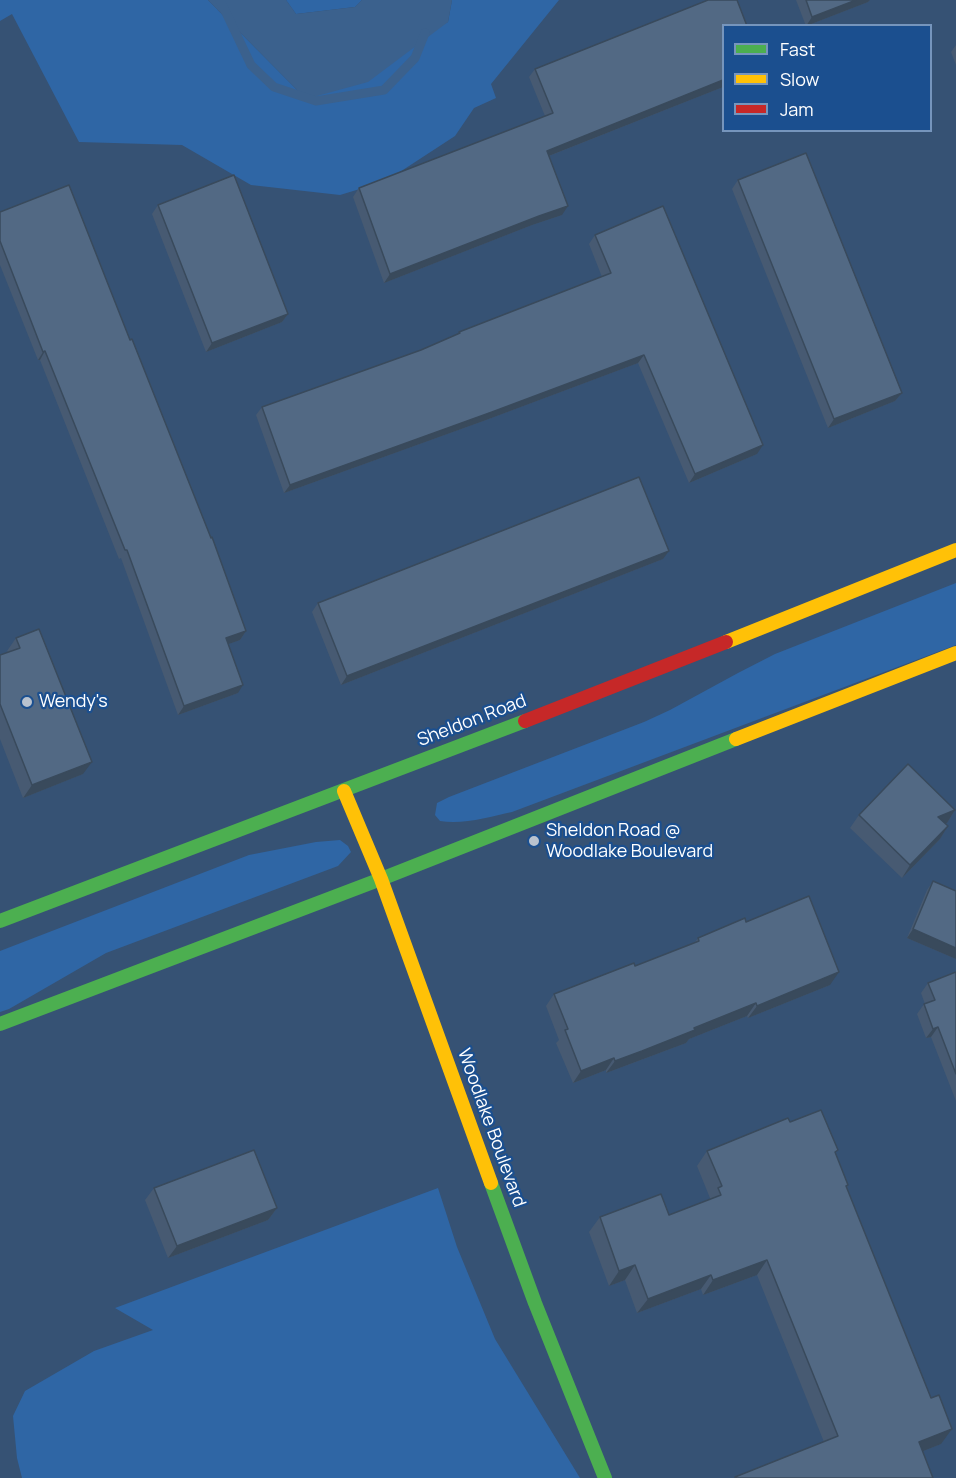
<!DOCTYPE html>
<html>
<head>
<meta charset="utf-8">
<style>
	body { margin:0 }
	#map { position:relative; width:956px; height:1478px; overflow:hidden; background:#365274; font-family:Manrope,sans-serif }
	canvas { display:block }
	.legend { position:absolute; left:722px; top:24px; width:210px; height:108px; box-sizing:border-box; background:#1b4f8f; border:2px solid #7695bc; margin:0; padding:8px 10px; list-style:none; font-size:18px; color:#fff }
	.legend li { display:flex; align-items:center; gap:12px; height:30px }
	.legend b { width:30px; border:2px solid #7695bc }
</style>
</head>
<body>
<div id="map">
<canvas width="956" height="1478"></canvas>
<ul class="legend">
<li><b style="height:8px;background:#4caf50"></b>Fast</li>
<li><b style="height:8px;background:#ffc107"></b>Slow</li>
<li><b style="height:8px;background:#c62828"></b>Jam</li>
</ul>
</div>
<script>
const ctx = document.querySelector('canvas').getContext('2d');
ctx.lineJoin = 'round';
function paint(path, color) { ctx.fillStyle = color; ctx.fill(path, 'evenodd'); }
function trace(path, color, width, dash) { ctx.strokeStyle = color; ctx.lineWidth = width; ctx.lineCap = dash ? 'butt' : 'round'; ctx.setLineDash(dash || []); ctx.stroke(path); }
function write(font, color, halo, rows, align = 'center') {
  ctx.font = font + ' Manrope,sans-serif'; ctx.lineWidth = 4.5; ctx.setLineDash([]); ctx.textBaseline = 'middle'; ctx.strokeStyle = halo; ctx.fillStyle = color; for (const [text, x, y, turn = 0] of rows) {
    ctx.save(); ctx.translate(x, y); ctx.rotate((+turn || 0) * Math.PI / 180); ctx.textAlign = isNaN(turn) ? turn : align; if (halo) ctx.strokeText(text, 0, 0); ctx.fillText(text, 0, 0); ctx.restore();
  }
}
const green = new Path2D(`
	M0,0H208L306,99L448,22L452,0H559L491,84L496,98L474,108L455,136L386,181L340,195L251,185L182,145L79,142L12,14L0,21Z
	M286,0H362L355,7L296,14Z
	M956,583V645L512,812C489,817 463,825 440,821L435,815L437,803L449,797L644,722L670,710L738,673L775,654Z
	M340,840L348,846L351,852L338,866L106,953L9,1009L0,1012V951L249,855L316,842Z
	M438,1188L457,1247L495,1339L580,1478H22L17,1458L13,1416L25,1391L94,1351L153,1330L115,1308Z`);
const water = new Path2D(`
	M208,0H286L296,14L355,7L362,0H452L448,22L368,82L306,99Z`);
const stream = new Path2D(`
	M220,0L251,65L274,87L316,101L384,90L415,58L425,33`);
const fast = new Path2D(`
	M0,921L525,721
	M0,1024L381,879L736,739
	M491,1183L535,1303L605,1478`);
const slow = new Path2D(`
	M726,642L956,550
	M736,739L956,653
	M344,791L381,879L491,1183`);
const jam = new Path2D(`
	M525,721L726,642`);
const wall = new Path2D(`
	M796,0H870L868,2L806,26Z
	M956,45V65L951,52Z
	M535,69L723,87L549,156L562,215L532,225L384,283L353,197L359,188L545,116L529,77Z
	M738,180L902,393L895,401L828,428L732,189Z
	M158,205L288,314L282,322L206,352L152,214Z
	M0,212L130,340L246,631L240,640L228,644L238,693L178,715L121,558L119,559L40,360H38L0,265Z
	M595,235L757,454L689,483L638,363L486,420L284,493L256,415L262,407L421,350L458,334L459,332L602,277L589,244Z
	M663,559L341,685L312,612L318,603Z
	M16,638L83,774L23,798L0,739V655L8,652L7,651Z
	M955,810L947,823H945L948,826L940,839L902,878L850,828L859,815Z
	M933,881L956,891V959L907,938L927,890Z
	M746,922L830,985L748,1018L747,1016L689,1039L686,1043L633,1063L606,1073V1070L573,1083L556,1043L559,1040L546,1006L554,994L635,966L695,942L698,938Z
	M956,972V1101L931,1037L926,1038L917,1014L924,1004H925L921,993L928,983Z
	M790,1122L836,1154L848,1185L847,1187L941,1444L923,1451L933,1478H735L824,1442L757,1275L703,1295L701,1289L637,1313L625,1280L609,1286L589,1232L600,1217L669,1215L710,1199V1198L697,1166L707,1151Z
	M154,1188L277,1208L268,1220L168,1258L145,1200Z`);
const shadedWall = new Path2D(`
	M856,0H870L868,2L806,26L812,17Z
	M723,80V87L541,159L547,151Z
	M568,206L562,215L532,225L384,283L390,274L539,216Z
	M288,314L282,322L206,352L212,343Z
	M45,351L40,360H38L43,352Z
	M644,355L638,363L486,420L284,493L290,485Z
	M902,393L895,401L828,428L834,419Z
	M763,445L757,454L689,483L695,474Z
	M669,551L663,559L341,685L347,676Z
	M246,631L240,640L220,647L226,638Z
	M243,685L238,693L178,715L184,706Z
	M92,762L83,774L23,798L32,785Z
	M955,810L947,823L930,829L938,817Z
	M948,826L940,839L902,878L910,865Z
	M913,929L956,948V959L907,938Z
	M839,972L830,985L748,1018L757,1006Z
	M756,1003L747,1016L689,1039L686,1043L606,1073L615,1061Z
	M938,1027L931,1037L926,1038L933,1029Z
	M614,1058L606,1070L573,1083L581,1071Z
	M277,1208L268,1220L168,1258L177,1246Z
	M767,1260L757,1275L703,1295L713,1280Z
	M635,1265L625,1280L609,1286L619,1271Z
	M711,1275L701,1289L637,1313L648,1299Z
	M952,1429L941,1444L908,1457L919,1442Z`);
const building = new Path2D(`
	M708,0H737L747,26H723V80L547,151L568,206L539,216L390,274L359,188L553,113L535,69Z
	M806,0H856L812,17Z
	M806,153L902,393L834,419L738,180Z
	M234,175L288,314L212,343L158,205Z
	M69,185L130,340L132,339L211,538L212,537L246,631L226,638L243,685L184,706L127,550H125L45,351L43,352L0,241V212Z
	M663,206L763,445L695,474L644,355L492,412L290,485L262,407L421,350L460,333L459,332L611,273L595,235Z
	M639,477L669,551L347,676L318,603Z
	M39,629L92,762L32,785L0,704V655L20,648L16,638Z
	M908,764L955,810L938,817L948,826L910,865L859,815Z
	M933,881L956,891V948L913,929Z
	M809,896L839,972L757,1006L756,1003L694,1028L695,1030L642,1051L615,1061L614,1058L581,1071L565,1030L568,1029L554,994L634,963L635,966L699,941L698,938L745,918L746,922Z
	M956,972V1074L938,1027L933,1029L924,1004L935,1000L928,983Z
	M821,1110L838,1150L835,1152L848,1185L846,1186L931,1398L939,1395L952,1429L919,1442L933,1478H735V1477L838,1436L767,1260L713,1280L711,1275L648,1299L635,1265L619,1271L600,1217L661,1194L669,1215L721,1195L718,1188L722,1186L707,1151L788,1118L790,1122Z
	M254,1150L277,1208L177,1246L154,1188Z`);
const markers = [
	[27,702,6,"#b9c2ce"],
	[534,841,6,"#b9c2ce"]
];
const poiNames = [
	["Wendy's",39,702],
	["Sheldon Road @",546,831],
	["Woodlake Boulevard",546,852]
];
const streetNames = [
	["Sheldon Road",472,721,-21],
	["Woodlake Boulevard",491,1128,70]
];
paint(green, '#2f66a5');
paint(water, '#3b618d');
trace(stream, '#3b618d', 9);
trace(fast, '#4caf50', 14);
trace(slow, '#ffc107', 14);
trace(jam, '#c62828', 14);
paint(wall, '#475a72');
paint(shadedWall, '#394a5c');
paint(building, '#526984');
trace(building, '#394a5c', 1.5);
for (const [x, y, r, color] of markers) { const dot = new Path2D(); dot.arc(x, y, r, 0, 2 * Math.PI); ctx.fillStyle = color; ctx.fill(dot); trace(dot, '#1b4f8f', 2); }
write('18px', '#fff', '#1b4f8f', poiNames, 'left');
write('18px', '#fff', '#1b4f8f', streetNames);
</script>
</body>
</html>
